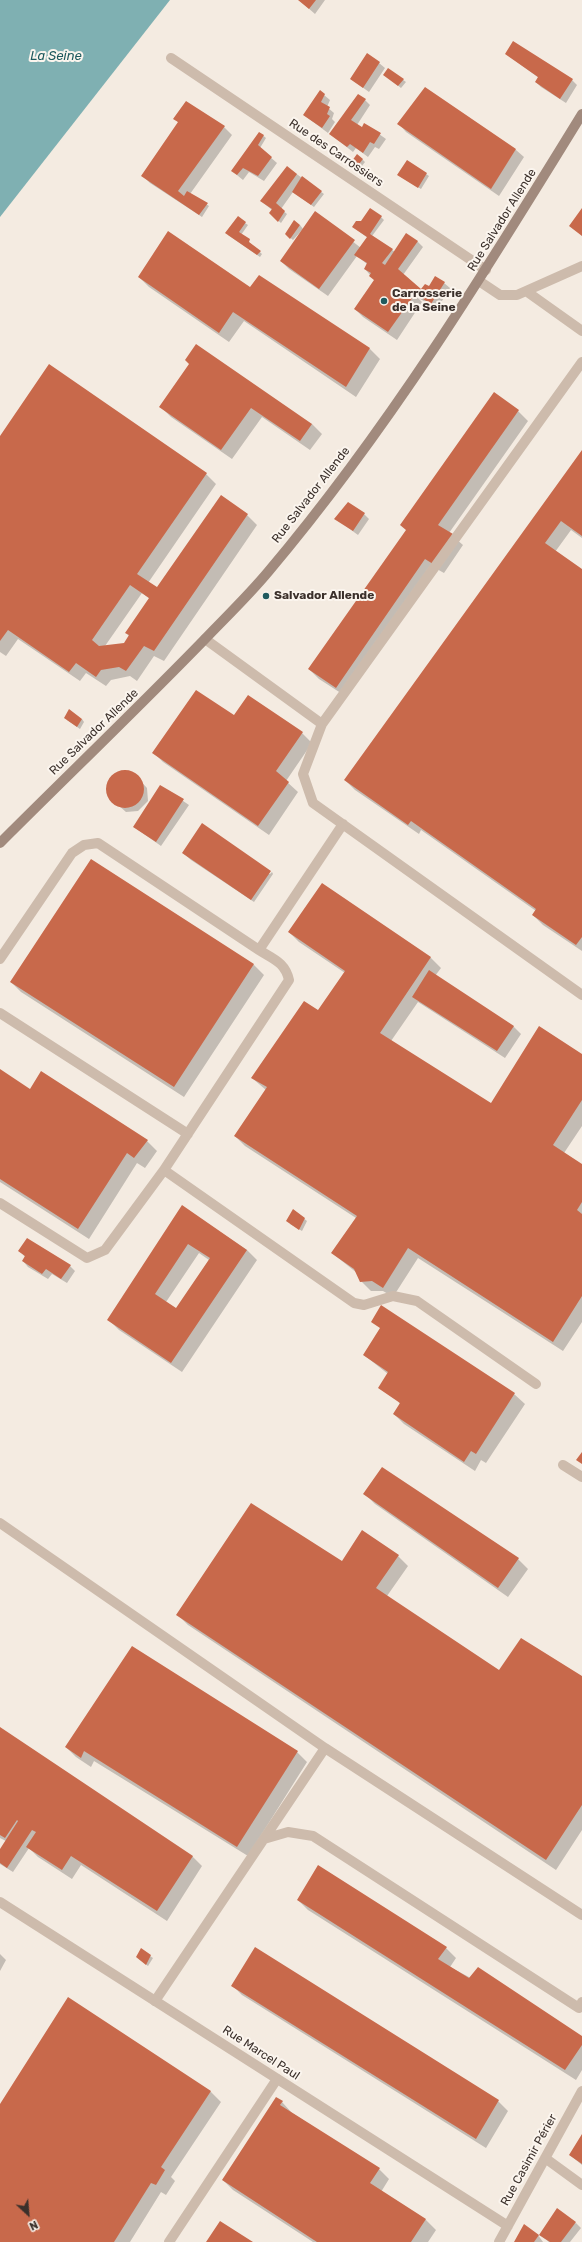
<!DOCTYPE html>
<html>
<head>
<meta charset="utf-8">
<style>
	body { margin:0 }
	#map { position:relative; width:582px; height:2242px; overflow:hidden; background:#f4ebe1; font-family:Rubik,sans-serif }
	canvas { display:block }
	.north { position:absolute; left:8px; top:2194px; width:40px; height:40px; -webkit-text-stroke:3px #fbf5ee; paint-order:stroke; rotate:154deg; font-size:11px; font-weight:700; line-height:16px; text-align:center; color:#3b302b }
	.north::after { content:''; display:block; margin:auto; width:14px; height:18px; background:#3b302b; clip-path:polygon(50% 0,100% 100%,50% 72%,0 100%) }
</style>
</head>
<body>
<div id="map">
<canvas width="582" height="2242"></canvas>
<div class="north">N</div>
</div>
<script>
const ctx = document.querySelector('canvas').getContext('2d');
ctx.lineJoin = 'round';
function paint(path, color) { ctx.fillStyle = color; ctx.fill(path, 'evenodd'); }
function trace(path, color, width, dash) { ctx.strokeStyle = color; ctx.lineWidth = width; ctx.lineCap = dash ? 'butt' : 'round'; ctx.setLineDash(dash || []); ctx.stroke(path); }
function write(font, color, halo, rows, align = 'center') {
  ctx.font = font + ' Rubik,sans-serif'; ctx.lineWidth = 4; ctx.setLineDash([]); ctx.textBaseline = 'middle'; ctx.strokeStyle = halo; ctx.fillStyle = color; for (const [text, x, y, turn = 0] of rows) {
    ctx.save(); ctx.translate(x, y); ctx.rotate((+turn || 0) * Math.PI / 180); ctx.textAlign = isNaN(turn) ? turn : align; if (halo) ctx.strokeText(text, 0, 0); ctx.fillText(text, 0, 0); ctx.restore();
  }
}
const water = new Path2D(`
	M0,0H170L0,217Z`);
const shadow = new Path2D(`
	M299,0H325L315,14Z
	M506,54L572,80L577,85L566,103L541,87L536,82L539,78Z
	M379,63L385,68L369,92L351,79Z
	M388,69L406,82L401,88L387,77Z
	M425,88L516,150L524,157L499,196L406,132L399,124Z
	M324,95L330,100L327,107L334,113L332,119L335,122L328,133L304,115Z
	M365,100L370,105L357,125L362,128L365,124L386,139L379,149L375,147L368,157L356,148L353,152L330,134Z
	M186,102L224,127L232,135L190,194L209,206L202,217L150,183L143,176L179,123L174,118Z
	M260,133L266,138L260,148L277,163L264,181L249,172L243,180L232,171Z
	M362,159L365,162L358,171L352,167Z
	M287,167L324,194L314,207L293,192L281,209L287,214L281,223L270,213L272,210L261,201Z
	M426,174L429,176L421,189L401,177Z
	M315,212L361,248L368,238L353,227L381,217L384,220L372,236L395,252L407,235L418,242L423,247L403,275L421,290L444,283L450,288L437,309L417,297L422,302L397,340L363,317L355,309L375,281L365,269L367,264L357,256L328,296L289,269L281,261Z
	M245,223L248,225L241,235L262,254L260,257L228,235Z
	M300,225L303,229L293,240L286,234Z
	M259,276L370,349L380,359L356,397L244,321L229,342L149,287L139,277L251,288Z
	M190,364L312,424L322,434L310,450L262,417L232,459L171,417L161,407Z
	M50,366L206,474L216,484L148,583L157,588L247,515L257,525L164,661L154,656L137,681L130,676L111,680L106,686L86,673L80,681L18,639L6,656L0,652V438ZM142,593L150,599L126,633L130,637L125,644L105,646Z
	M518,411L528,421L449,533L463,545L444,573L435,568L347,697L319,679L309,669Z
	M582,452V538L571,530L555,552L582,571V951L543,925L533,915L536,911L421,830L419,834L355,790L345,780Z
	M364,514L369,519L358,535L336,519Z
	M234,717L302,733L312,743L286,781L298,792L269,835L163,762L153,752Z
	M82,719L84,722L80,729L67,720Z
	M126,771L133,773L147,788L148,801L138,811L126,812L109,797L108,783L118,772Z
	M161,786L189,805L161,846L134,827Z
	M183,853L270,874L272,872L273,874L254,902L191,860Z
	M91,861L254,965L264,975L184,1097L21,992L11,982Z
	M322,884L431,958L441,968L435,976L513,1026L521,1034L505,1058L418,1002L391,1041L491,1105L582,1055V1126L564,1153L582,1165V1322L563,1351L418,1258L393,1297L383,1291H371L361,1281L357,1273L332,1253L356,1218L245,1146L235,1136L266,1090L252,1078L318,1012L345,973L299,942L289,932Z
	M0,1070L30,1090L147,1141L157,1151L145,1168L137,1163L89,1239L0,1182Z
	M183,1207L247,1250L257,1260L182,1372L119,1330L109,1320ZM199,1253L209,1260L177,1309L166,1302Z
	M293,1210L307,1221L302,1231L290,1224Z
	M20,1251L70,1266L75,1271L67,1283L52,1274L48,1279L28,1267L23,1261L25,1257Z
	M364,1355L514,1394L525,1404L486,1463L481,1460L475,1471L404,1424L394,1414L400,1404L397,1400L388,1374Z
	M365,1494L518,1559L528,1569L508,1597L375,1504Z
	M398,1556L408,1566L387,1596L500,1671L582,1678V1830L556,1870L188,1625L178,1615L342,1562Z
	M0,1729L192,1856L202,1866L167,1921L81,1865L72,1879L38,1857L29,1848L13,1872L0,1864V1850L6,1841L0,1838Z
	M66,1747L297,1752L307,1762L248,1856L94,1761L91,1767L76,1757Z
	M298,1900L446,1948L456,1958L450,1967L582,2037V2070L576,2080L308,1910Z
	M141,1950L153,1958L148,1966L139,1959Z
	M0,1954L6,1960L0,1971Z
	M232,1985L498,2101L508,2111L486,2148L242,1995Z
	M68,1999L211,2092L221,2102L171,2177L175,2181L166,2195L161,2192L130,2242H0V2106Z
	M282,2102L292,2113L379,2169L389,2179L381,2192L426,2220L436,2230L428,2242H313L233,2190L223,2180Z
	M582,2135V2165L570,2155Z
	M576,2223L581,2228L570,2242H549L540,2235Z
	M538,2235L543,2242H515Z`);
const building = new Path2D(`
	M298,0H316L309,9Z
	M513,41L573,79L560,99L535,82L538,77L505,54Z
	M367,53L380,62L363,88L350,79Z
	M388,68L404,79L398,86L383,75Z
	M425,87L516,149L491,189L397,124Z
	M320,90L325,94L321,102L330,107L327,114L330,116L322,128L303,115Z
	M358,94L366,99L351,120L362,127L364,123L381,133L374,144L370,142L363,153L350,144L347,147L329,134Z
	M186,101L225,126L178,191L184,196L187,191L208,203L199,215L141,176L178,122L173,119Z
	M259,132L264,135L258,145L272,157L258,176L243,168L237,175L231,171Z
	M357,154L363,159L355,169L349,165Z
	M407,160L427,173L418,188L397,175Z
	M287,166L297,174L276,203L285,211L278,222L269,213L272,209L260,201Z
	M302,176L322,191L311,205L292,192Z
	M370,208L382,216L370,234L393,249L382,263L385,265L406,233L418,241L398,269L421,289L425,284L429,286L435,276L445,282L431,304L415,294L388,332L354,309L374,280L369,276L371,273L364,269L367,263L354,255L367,237L352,227L356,221H361Z
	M582,208V236L569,226Z
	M315,211L355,240L319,289L280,261Z
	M238,216L246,222L239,232L250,239L249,242L261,251L257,255L225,233Z
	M294,220L300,225L290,239L285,234Z
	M168,231L250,287L259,275L370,348L346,387L233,312L219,333L138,277Z
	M196,344L312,424L300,441L251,408L221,450L159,407L189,364L185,360Z
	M49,364L207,473L137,574L157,587L221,495L248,514L154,651L144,646L126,671L119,667L101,670L96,677L76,663L69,672L8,630L0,641V436ZM130,585L149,598L125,633L129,635L124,643L99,646L92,640Z
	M494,392L519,410L438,525L453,534L433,564L425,559L336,688L308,669L406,530L400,525Z
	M582,450V536L561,521L545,543L582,569V937L576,945L532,915L536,909L411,821L408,825L344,780Z
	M348,502L365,513L353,531L334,519Z
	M196,690L234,715L248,695L303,732L276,771L289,782L258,826L152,753Z
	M69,709L82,719L77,727L64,718Z
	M106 789a19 19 0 1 1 38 0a19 19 0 1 1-38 0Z
	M160,785L184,799L156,842L133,827Z
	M202,823L271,871L251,900L182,853Z
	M91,859L254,964L174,1087L10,982Z
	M322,883L431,957L380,1033L491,1103L539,1026L582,1054V1100L553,1145L582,1164V1202L577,1210L582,1214V1296L553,1342L408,1248L383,1288L372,1281L360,1282L354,1269L331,1253L357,1216L234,1136L267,1087L251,1078L304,1001L318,1010L345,971L288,932Z
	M429,970L514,1026L497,1051L412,997Z
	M0,1069L30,1089L41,1071L148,1140L134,1158L127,1153L78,1229L0,1179Z
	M182,1205L247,1250L171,1363L107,1320ZM188,1244L210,1258L176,1308L155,1294Z
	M293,1209L305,1218L299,1230L286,1221Z
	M27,1238L71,1265L61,1279L46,1269L42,1274L22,1261L25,1256L18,1251Z
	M381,1305L515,1393L476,1454L471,1451L464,1462L393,1414L400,1403L378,1388L388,1372L363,1355L380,1328L371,1322Z
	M582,1452V1464L576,1460Z
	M382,1467L519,1558L498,1588L363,1494Z
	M251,1503L342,1561L362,1530L399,1555L376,1588L499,1670L521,1638L582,1676V1805L546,1860L176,1615Z
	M132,1646L298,1751L237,1847L84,1751L81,1758L65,1747Z
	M0,1727L193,1856L157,1911L71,1856L62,1870L26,1847L36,1832L32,1830L7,1868L0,1863V1849L18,1821L17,1820L5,1838L0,1835Z
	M318,1865L447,1947L438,1959L469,1978L478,1967L582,2036V2045L565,2070L297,1900Z
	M255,1947L499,2100L476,2139L231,1986Z
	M141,1948L151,1955L146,1965L136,1957Z
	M68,1997L211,2091L161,2167L165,2170L156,2185L151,2183L114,2242H0V2104Z
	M276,2097L283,2101L280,2105L380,2168L370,2183L426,2219L411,2242H317L222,2180Z
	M582,2134V2164L569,2155Z
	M557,2208L576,2222L561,2242H550L539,2235Z
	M220,2221L253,2242H206Z
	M524,2224L539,2235L534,2242H514Z`);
const lane = new Path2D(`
	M479,281L500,295H517L582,266
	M526,291L582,331
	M205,639L322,724L303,774L313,803L582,995
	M322,724L582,362
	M343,824L259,950C273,959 285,962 289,980L164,1170L354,1303L364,1305L393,1296L417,1301L536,1384
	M0,959L72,853L84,845L98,843L259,950
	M0,1013L188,1134
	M0,1203L87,1258L105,1250L164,1170
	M563,1465L582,1477
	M0,1523L325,1748
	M264,1839L288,1832L313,1836L579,2008L582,2002
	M155,2001L325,1748L582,1915
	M169,2242L277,2079`);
const street = new Path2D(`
	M171,58L486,270
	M0,1902L508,2226
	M545,2158L582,2185
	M499,2242L582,2091`);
const secondary = new Path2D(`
	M0,843C68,775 137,709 204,640C225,618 248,596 268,572C388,430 485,272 582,114`);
const markers = [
	[384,301,4,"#1f5a5e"],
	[266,596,4,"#1f5a5e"]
];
const streetNames = [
	["Rue des Carrossiers",336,153,34],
	["Rue Salvador Allende",502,220,-58],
	["Rue Salvador Allende",311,495,-52],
	["Rue Salvador Allende",94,732,-44],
	["Rue Marcel Paul",261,2053,33],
	["Rue Casimir Périer",529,2160,-61]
];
const poiNames = [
	["Carrosserie",392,294],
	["de la Seine",392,308],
	["Salvador Allende",274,596]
];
const waterNames = [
	["La Seine",56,56]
];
paint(water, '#7fb0b2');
paint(shadow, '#0003');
paint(building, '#c8694b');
trace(lane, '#cdbbac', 10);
trace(street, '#cdbbac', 10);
trace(secondary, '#a18a7d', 10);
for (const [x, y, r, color] of markers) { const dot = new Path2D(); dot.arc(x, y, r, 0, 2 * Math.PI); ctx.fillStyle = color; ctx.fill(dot); trace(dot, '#fbf5ee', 1.5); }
write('12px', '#3b302b', '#fbf5ee', streetNames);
write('bold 12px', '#3b302b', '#fbf5ee', poiNames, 'left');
write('italic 13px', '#1f5a5e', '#fbf5ee', waterNames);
</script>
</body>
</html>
